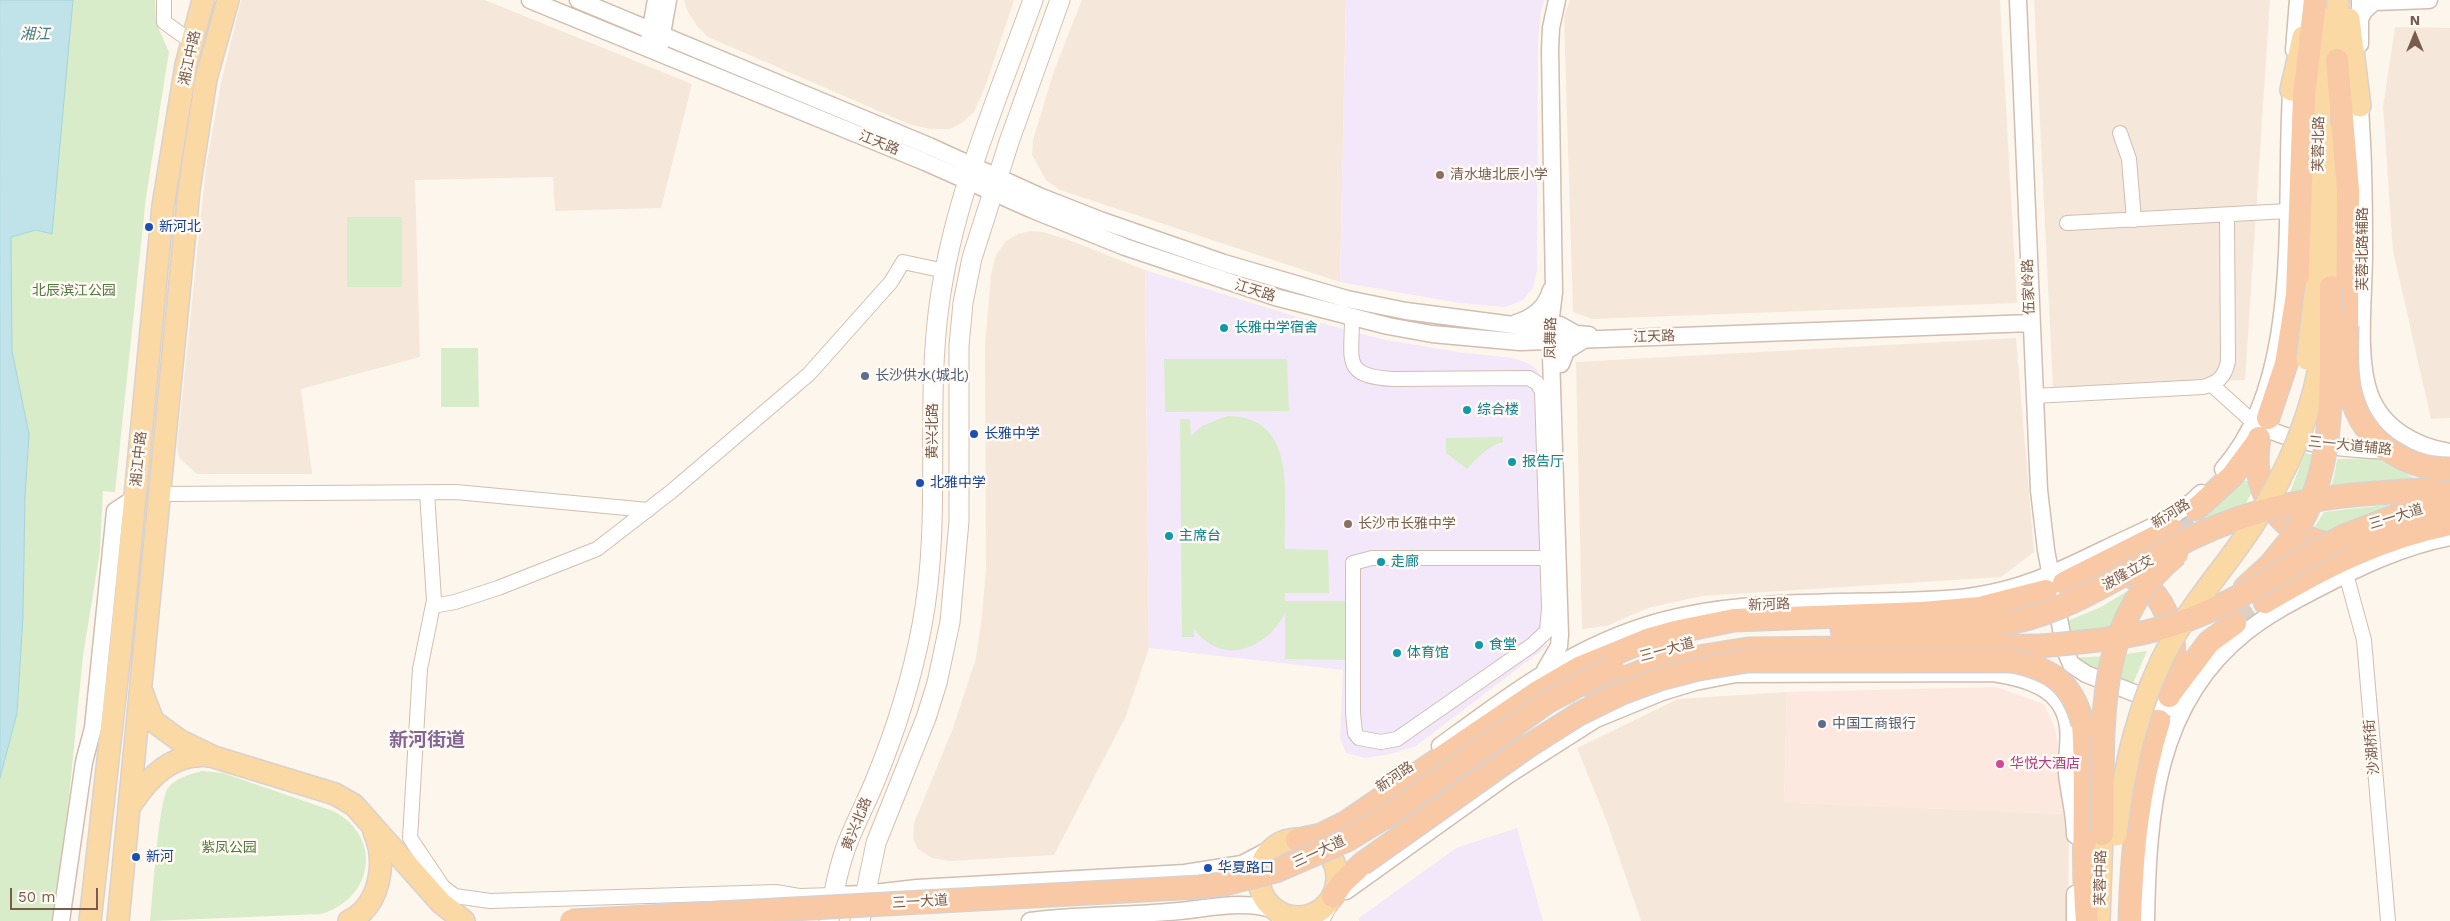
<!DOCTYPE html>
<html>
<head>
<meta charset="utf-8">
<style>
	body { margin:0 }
	#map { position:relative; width:2450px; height:921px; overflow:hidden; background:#fdf6ec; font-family:"Work Sans",sans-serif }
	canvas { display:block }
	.north { position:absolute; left:2390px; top:10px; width:50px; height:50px; -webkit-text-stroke:4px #fffaf3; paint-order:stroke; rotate:0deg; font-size:14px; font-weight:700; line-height:20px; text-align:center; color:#7a5c4d }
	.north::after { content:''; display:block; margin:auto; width:18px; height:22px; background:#7a5c4d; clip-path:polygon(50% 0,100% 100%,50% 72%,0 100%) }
	.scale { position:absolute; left:10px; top:888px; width:88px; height:22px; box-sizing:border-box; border:2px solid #7a5c4d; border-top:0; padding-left:6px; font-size:15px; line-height:18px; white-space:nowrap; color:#7a5c4d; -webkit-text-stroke:4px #fffaf3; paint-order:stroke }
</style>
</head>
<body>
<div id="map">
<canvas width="2450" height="921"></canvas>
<div class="north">N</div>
<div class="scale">50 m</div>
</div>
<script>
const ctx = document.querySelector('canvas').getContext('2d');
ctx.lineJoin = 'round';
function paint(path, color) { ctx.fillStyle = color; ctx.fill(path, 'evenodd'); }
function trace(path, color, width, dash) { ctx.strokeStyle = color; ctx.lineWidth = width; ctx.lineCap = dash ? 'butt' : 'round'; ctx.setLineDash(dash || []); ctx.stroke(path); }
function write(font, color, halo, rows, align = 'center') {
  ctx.font = font + ' "Work Sans","Noto Sans SC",sans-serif'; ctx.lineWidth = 5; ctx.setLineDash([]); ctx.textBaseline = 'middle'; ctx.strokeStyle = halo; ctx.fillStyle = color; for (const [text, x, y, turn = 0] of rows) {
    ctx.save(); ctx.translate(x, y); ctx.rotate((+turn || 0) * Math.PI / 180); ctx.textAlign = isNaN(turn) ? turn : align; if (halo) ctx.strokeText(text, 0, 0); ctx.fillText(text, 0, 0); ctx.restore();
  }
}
const residential = new Path2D(`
	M241,0H485L692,84L661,208L555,211L553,177L415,180L420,357L301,389L312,474H197L179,458L177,446L206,167L221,83Z
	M684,0H1014L985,87L974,112L963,122L950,129H932L911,125L708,37L697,26L687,10Z
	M1082,0H1346L1340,282L1060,190L1046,180L1032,155L1033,140L1054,71Z
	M1570,0H2000L2017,303L1592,319L1573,312L1564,16Z
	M2034,0H2270L2245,380L2053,387Z
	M2395,27L2450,28V418L2431,419L2393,251L2383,107Z
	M1030,231L1043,232L1069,240L1145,270L1149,648L1126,716L1054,855L950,861L932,858L918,849L913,838L914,823L952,731L976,658L982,615L986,568L985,345L991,274L996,255L1006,241L1018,234Z
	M2016,338L2034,552L2001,577L1702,596L1648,608L1607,626L1582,629L1576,362Z
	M1787,692L1784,802L2069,814L2068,921H1641L1607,822L1577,748L1678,699Z`);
const commercial = new Path2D(`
	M1996,687L2044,704L2055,728L2069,814L1784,803L1787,692Z`);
const education = new Path2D(`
	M1346,0H1545L1541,10L1538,39L1537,270L1533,288L1523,300L1506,307L1459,303L1340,282Z
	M1145,270L1291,315L1381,339L1458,352L1513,358L1530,364L1538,371L1542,383L1552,629L1545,648L1416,746L1390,754L1365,758L1346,753L1340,738L1343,670L1149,648Z
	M1517,828L1543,921H1359V918L1456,848Z`);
const green = new Path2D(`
	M73,0H155L156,23L169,52L146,197L115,492L103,491L100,551L83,656L65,837L53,921H0V778L17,713L23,616L25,496L29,434L12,351L11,237L36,230L52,234Z
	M347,217H402V287H347Z
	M441,348H478L479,407H441Z
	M1164,359H1287L1289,411L1165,412Z
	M1227,416C1300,416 1283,500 1285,549L1328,550L1329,593H1285V601H1345L1347,660L1285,659V613C1267,649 1222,667 1194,629V637H1182L1180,419H1190L1191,436L1202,426Z
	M1503,437V442C1489,445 1477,458 1467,469L1446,453V438Z
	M2305,453L2320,456L2312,488L2290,492Z
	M2379,458L2416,479V485L2329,492L2334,477L2337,459Z
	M2237,477L2256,485L2242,510L2204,526L2199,518Z
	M2412,502L2346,531L2309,536L2324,512Z
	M2141,583L2118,631L2066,640L2062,623L2099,608Z
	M2147,651L2131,688L2118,683L2126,654Z
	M2106,656L2102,678L2072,658Z
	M202,771L223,773L333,811C383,836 374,899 321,914L150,921C153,898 158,802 168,788C175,778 191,774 202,771Z`);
const water = new Path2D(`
	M0,0H73L52,234L36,230L11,237L12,351L29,434L25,496L23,616L17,713L0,778Z`);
const trunkTunnel = new Path2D(`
	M2171,529L2196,509
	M2235,623L2265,602`);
const minor = new Path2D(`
	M164,0V22L192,42
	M2120,133L2129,159L2134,220
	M2067,223L2288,211
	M1352,318C1352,361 1342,376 1393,379L1529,378L1537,383L1542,391L1549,608L1547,631L1532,645L1397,739L1381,742L1359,738L1355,733L1353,713V563L1372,558H1548
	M2212,385L2253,422
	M2034,396L2203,387C2218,383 2225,377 2228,361L2227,216
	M427,493L434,600L420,669L410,838L443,887L455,896L490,901L776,892L799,896L833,895
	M161,494L456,492L648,510
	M2346,574L2364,640L2388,921
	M433,606L455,602L498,588L597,549L672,491L809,374L891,282L903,262L945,271`);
const tertiary = new Path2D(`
	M530,0L925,162L1033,210L1125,247L1275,297L1388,326L1432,334L1520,342L2031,323
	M578,0L929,146L1039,196L1100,220L1224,263L1347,299L1406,311L1521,326L1560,325L1576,334L1589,335
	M2018,0L2039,490L2046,550L2065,650L2071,664L2086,674L2180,711
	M2360,19L2364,11L2374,2L2429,0
	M649,40L656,0
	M2360,44V0
	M660,45L668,0
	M2294,50L2298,0
	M2360,96C2360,121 2363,147 2363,172C2364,200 2364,228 2364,255C2364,296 2356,358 2370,395C2383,429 2417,447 2450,452
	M1516,323C1533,318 1546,308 1551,290
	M1561,364L1566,351L1582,341
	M2253,422C2296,446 2346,449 2394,451
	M2223,469C2307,375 2282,197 2292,79
	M1545,670L1559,646L1560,635L1550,325L1554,292L1550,50L1551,28L1557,0
	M1440,746C1517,690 1586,636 1682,616C1752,601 1824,603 1896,601C1927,600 1959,600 1990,593C2033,585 2074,564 2113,545C2145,530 2177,518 2201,493
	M1346,891L1508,775L1596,719L1662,692L1695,682L1736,674L1993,673C2026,678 2064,688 2068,727C2070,742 2066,758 2067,773C2069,794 2075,814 2075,835
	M2075,894V921
	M833,895L865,894L917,888L1185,873L1242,864L1278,845
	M61,921L84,762L93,728L115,511L135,498
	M1030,921C1075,915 1122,916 1167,912C1203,910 1243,898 1277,911
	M2146,921C2148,813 2155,704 2246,632C2267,615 2292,602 2317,589C2359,567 2403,546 2450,537`);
const secondary = new Path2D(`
	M1277,911L1285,921
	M829,921C833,895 838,867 848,842C856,821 867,801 875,781C896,730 912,679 922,625C942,520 925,412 939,306C953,200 997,100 1033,0
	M860,921L876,843L926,718L937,683L950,622L959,521V346L963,303L972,258L1010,139L1060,0
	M1319,921L1328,904`);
const primary = new Path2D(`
	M2349,19L2360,106
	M2337,77L2338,0
	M2291,90L2303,37
	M2316,287L2322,18
	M2331,287L2335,135
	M142,692L153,721L179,740L214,757L335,794L354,805L441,903L464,921
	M130,806C149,777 173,751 211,756
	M1259 878a39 39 0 1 1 78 0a39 39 0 1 1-78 0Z
	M90,921L120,652L163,206L186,65L203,0
	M118,921L189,190L206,79L228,0
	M349,921C381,905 387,861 374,832
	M2099,921L2102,834`);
const trunk = new Path2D(`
	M2337,60L2348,190L2347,326
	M2268,418L2286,364L2297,295L2304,96L2315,0
	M2259,438C2249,496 2284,541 2342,546
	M2363,494L2450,488
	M2196,509L2232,476L2258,441
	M2344,536L2402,514L2450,504
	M2085,573C2144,562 2174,603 2174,658C2173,671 2170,684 2169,696
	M2064,583L2171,529
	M2245,588L2270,565L2293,537
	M2265,602C2324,567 2383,537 2450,524
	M1842,630C1899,630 1957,632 2013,622
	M1595,690L1645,670L1674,661L1748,649L2041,646
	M2172,691L2209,642L2235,623
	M2083,724C2088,789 2081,856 2087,921
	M1297,840L1321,835L1345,823L1536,693L1579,668L1650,639L1675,632L1734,620L1922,613L1980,608L2046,591
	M1333,896L1342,883L1362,864
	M2130,921C2132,851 2138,789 2159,721`);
const primaryBridge = new Path2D(`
	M2307,359L2316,287
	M2116,835C2124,767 2138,701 2172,640C2195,600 2226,566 2251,528C2290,470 2315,407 2324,339`);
const trunkBridge = new Path2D(`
	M2347,326C2347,349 2345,373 2351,395C2363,441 2404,469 2450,469
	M2293,537C2302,521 2311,505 2316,488C2336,429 2330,350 2331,287
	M2013,622C2070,610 2117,577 2168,550C2234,514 2288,501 2363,494
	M2041,646C2094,641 2148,637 2197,616C2249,595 2295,563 2344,536
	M2102,834C2104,736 2090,623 2177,554
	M1362,864L1527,747L1579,714L1622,693L1660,679L1699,669L1747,661H2012C2052,669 2072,683 2083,724
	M571,921L1200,887L1229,883L1276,871L1347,840L1393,812L1547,702L1613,667`);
const markers = [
	[1440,175,5,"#8d6e63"],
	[149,227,5,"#1a4fb4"],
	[1224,328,5,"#0f9aa8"],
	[865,376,5,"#5c6f8a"],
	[1467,410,5,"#0f9aa8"],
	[974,434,5,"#1a4fb4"],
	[1512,462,5,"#0f9aa8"],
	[920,483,5,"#1a4fb4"],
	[1348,524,5,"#8d6e63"],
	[1169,536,5,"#0f9aa8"],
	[1381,562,5,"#0f9aa8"],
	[1479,645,5,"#0f9aa8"],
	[1397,653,5,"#0f9aa8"],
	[1822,724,5,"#5c6f8a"],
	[2000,764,5,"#d1479c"],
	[136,857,5,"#1a4fb4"],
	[1208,868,5,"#1a4fb4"]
];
const streetNames = [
	["湘江中路",190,58,-78],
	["江天路",879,143,22],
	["芙蓉北路",2319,144,-89],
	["芙蓉北路辅路",2363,249,-90],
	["伍家岭路",2029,287,-92],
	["江天路",1255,291,17],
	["江天路",1654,337,-2],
	["凤舞路",1551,338,-89],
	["黄兴北路",933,431,-90],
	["三一大道辅路",2350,446,6],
	["湘江中路",139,459,-84],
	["新河路",2171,514,-32],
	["三一大道",2396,517,-17],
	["波隆立交",2128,573,-29],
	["新河路",1769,605,-2],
	["三一大道",1667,650,-15],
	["沙湖桥街",2372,747,-95],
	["新河路",1395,777,-34],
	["黄兴北路",857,824,-68],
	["三一大道",1319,852,-25],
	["芙蓉中路",2101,878,-89],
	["三一大道",920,902,-3]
];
const educationNames = [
	["清水塘北辰小学",1450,175],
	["长沙市长雅中学",1358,524]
];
const transitNames = [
	["新河北",159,227],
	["长雅中学",984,434],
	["北雅中学",930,483],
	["新河",146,857],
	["华夏路口",1218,868]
];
const parkNames = [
	["北辰滨江公园",74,291],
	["紫凤公园",229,848]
];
const cultureNames = [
	["长雅中学宿舍",1234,328],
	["综合楼",1477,410],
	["报告厅",1522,462],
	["主席台",1179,536],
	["走廊",1391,562],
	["食堂",1489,645],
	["体育馆",1407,653]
];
const serviceNames = [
	["长沙供水(城北)",875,376],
	["中国工商银行",1832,724]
];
const hotelNames = [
	["华悦大酒店",2010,764]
];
const waterNames = [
	["湘江",35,35]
];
const districtNames = [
	["新河街道",427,740]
];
paint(residential, '#f5e8da');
paint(commercial, '#fde8e0');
paint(education, '#f3e8fa');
paint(green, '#d8ecc9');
paint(water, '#bfe3e8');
trace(water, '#a5d3da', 1);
trace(trunkTunnel, '#dcd0c4', 22, [22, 11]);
trace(minor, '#d1beb0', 16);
trace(tertiary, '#d1beb0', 19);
trace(secondary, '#d6c0b0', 21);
trace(primary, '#dad1cd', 24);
trace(trunk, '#dad1cd', 25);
trace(minor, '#fff', 14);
trace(tertiary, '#fff', 16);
trace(secondary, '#fff', 19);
trace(primary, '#fbd9a5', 21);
trace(trunk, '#f9c8a4', 22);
trace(primaryBridge, '#dad1cd', 24, []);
trace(trunkBridge, '#dad1cd', 25, []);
trace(primaryBridge, '#fbd9a5', 21);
trace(trunkBridge, '#f9c8a4', 22);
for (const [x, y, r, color] of markers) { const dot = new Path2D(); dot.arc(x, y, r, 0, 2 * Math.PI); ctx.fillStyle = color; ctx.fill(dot); trace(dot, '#fffaf3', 2); }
write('14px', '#7a5c4d', '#fffaf3', streetNames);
write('14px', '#785e54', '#fffaf3', educationNames, 'left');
write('14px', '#164399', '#fffaf3', transitNames, 'left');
write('14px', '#537a41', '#fffaf3', parkNames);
write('14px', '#0d838f', '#fffaf3', cultureNames, 'left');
write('14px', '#4e5e75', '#fffaf3', serviceNames, 'left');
write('14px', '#b23c85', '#fffaf3', hotelNames, 'left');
write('italic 15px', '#437c86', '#fffaf3', waterNames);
write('bold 19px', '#846695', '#fffaf3', districtNames);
</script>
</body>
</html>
